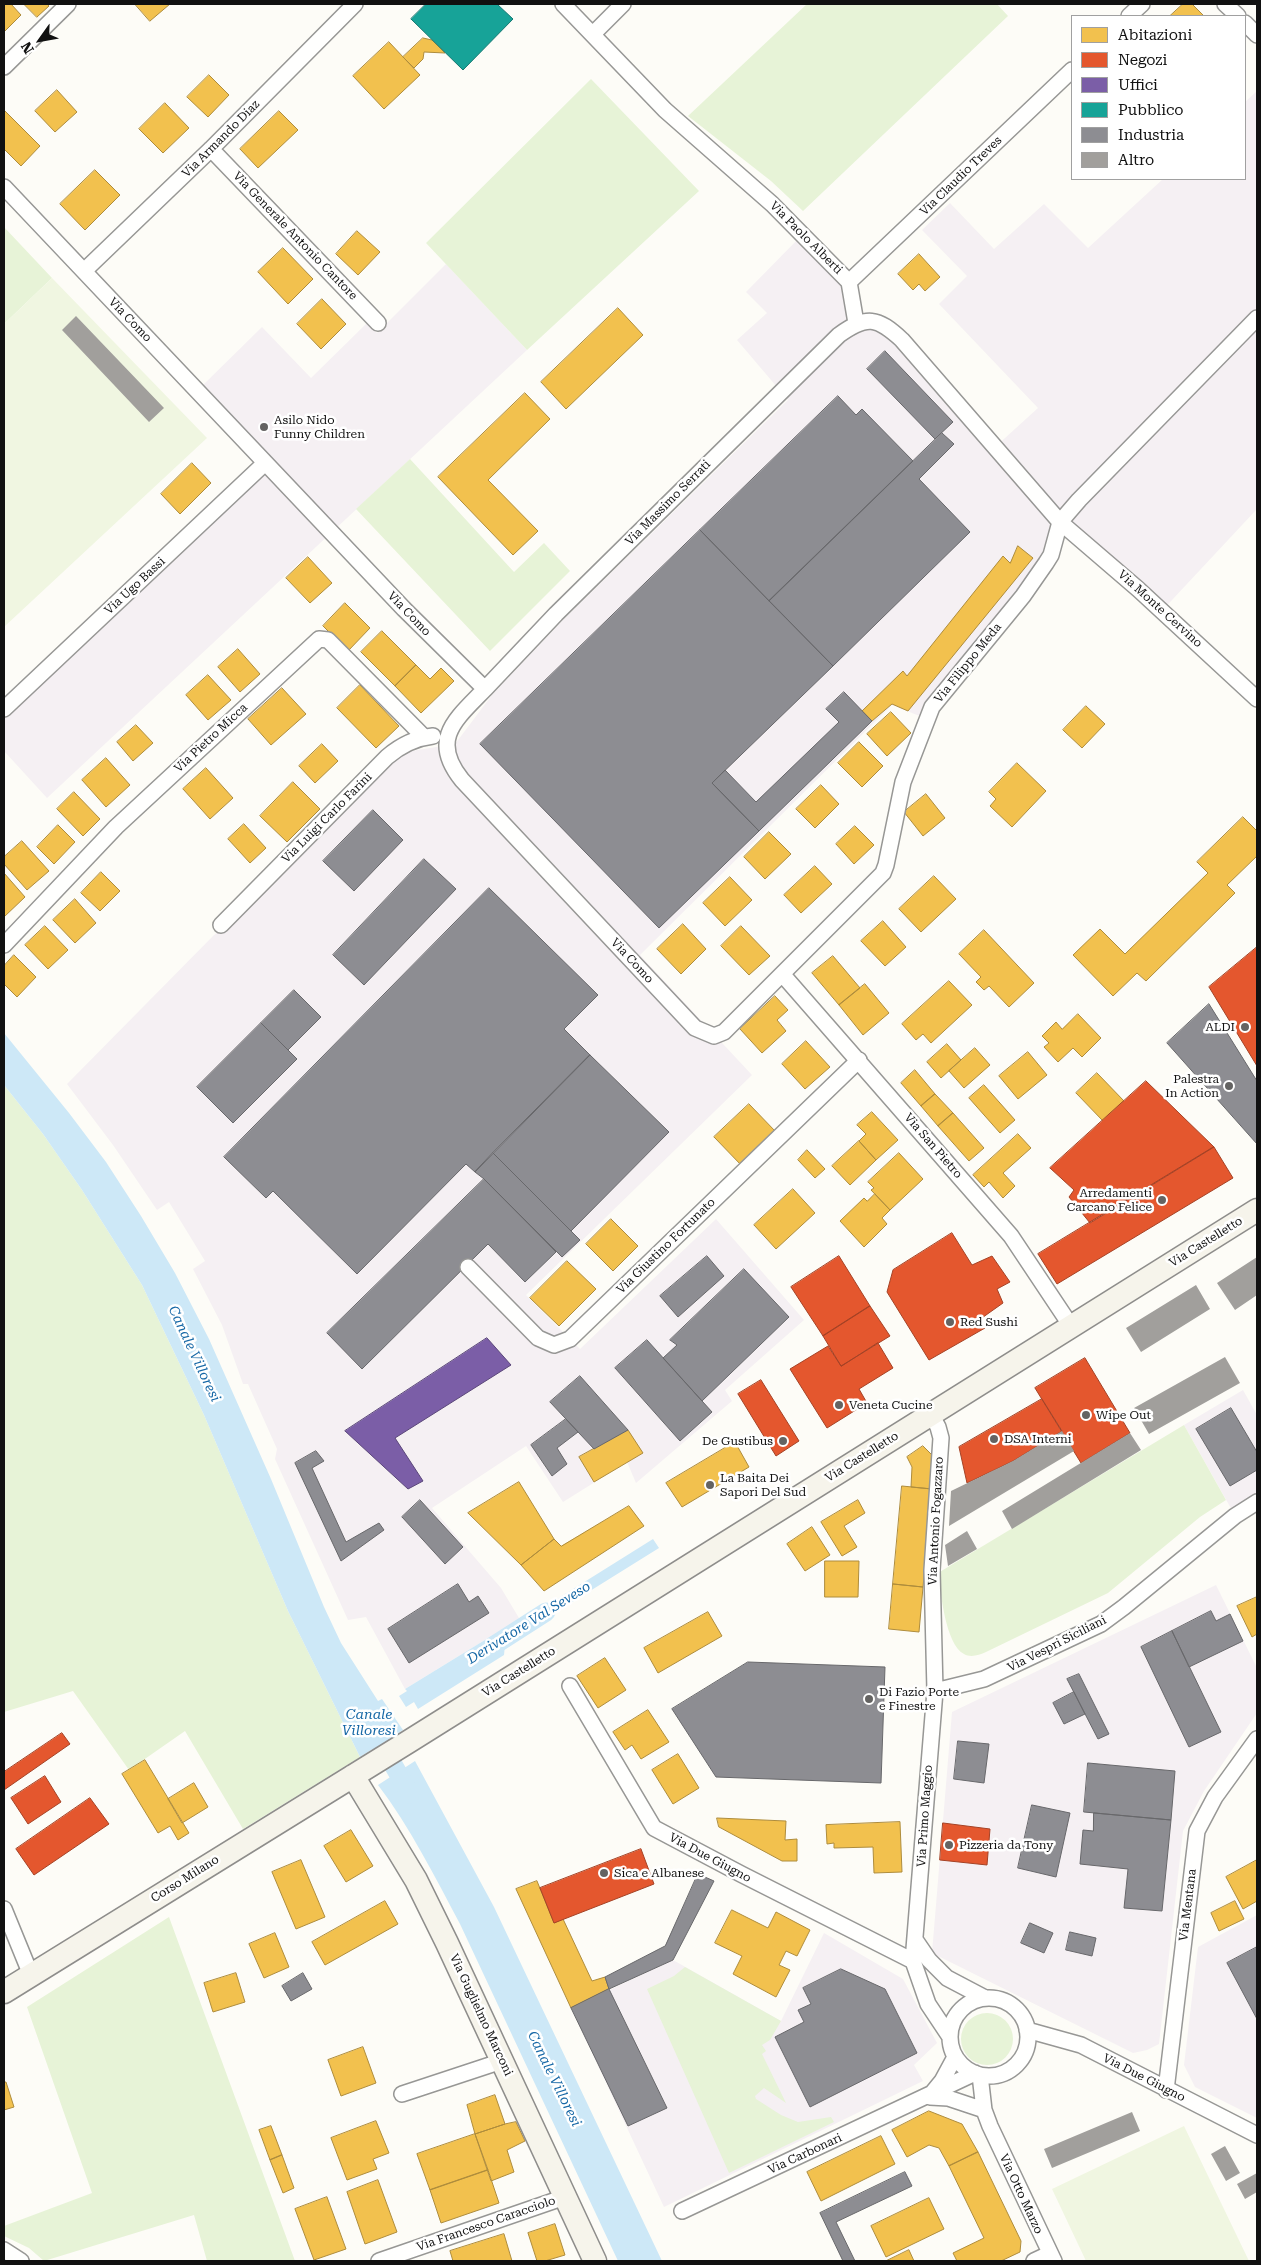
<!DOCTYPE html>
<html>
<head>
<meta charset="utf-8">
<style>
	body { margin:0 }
	#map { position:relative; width:1261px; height:2265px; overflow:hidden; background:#fdfcf7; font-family:"Roboto Serif",serif }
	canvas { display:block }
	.frame { position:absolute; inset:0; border:5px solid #111; pointer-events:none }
	.legend { position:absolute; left:1071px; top:15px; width:175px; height:165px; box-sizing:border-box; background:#fff; border:1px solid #a0a0a0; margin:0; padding:6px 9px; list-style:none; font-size:15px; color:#111 }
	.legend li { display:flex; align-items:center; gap:10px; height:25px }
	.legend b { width:25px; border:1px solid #a0a0a0 }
	.north { position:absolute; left:15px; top:15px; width:50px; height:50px; -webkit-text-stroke:4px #fff; paint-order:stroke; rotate:238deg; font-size:14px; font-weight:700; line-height:20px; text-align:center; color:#111 }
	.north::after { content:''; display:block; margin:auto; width:18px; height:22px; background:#111; clip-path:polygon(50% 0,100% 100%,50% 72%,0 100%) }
</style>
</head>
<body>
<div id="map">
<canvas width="1261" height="2265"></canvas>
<div class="frame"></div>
<ul class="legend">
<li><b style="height:14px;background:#f2c14e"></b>Abitazioni</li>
<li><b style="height:14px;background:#e4572e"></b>Negozi</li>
<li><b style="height:14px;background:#7b5ea7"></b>Uffici</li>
<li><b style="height:14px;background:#17a398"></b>Pubblico</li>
<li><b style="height:14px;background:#8d8d92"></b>Industria</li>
<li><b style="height:14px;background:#a19f9c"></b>Altro</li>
</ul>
<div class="north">N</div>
</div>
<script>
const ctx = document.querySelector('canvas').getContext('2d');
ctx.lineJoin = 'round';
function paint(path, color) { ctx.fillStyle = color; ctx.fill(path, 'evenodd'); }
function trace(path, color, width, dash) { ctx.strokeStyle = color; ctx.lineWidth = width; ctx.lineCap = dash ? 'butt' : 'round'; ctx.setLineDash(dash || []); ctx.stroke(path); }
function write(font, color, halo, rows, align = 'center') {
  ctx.font = font + ' "Roboto Serif",serif'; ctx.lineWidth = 5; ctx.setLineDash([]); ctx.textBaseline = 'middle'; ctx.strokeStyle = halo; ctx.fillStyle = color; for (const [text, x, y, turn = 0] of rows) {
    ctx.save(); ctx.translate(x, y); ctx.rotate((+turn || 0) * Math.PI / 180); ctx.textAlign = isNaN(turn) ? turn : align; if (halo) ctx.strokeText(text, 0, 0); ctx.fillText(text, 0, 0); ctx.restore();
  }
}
const industrial = new Path2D(`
	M1257,91V509L1158,615L1061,527L1049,552L922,717L892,705L640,955L752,1075L526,1295L580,1349L716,1219L804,1320L725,1390L732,1401L636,1483L627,1462L563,1502L526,1446L432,1508L501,1588L525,1628L514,1634L511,1630L499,1638L493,1635L405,1689L366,1617L348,1620L275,1459L277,1449L248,1384H243L222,1325L193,1269L205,1261L169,1202L157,1210L113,1145L67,1084L214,935L236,918L398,757L405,752L455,744L492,695L563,620L788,400L737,340L767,313L746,292L802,235L851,287L860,327L883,329L994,448L1038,408L939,304L967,276L922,230L950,203L994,249L1044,204L1088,248L1163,179H1245V102Z
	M446,264L527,350L47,798L4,751V716L273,463L201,387L262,327L311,378L367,323L377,333Z
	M1243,1390L1257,1415V1497L1233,1512L1184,1425Z
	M1216,1585L1257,1668V1713L1204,1791L1183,1831L1159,2044L1147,2050L1133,2053L932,1953L952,1712Z
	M1257,1915V2118L1195,2087L1184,2065L1198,1947Z
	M824,1933L903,1979L937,2043L914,2065L923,2081L664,2207L571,2008L673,1960L781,2021Z`);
const green = new Path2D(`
	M807,4H997L1008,16L803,211L771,181L688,116Z
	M591,79L699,191L527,350L426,243Z
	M4,227L52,278L4,324Z
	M410,459L514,572L544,543L570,571L490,651L356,509Z
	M4,1085L43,1134L82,1190L142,1285L204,1415L288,1611L360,1757L243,1829L185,1731L129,1770L73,1691L4,1712Z
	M1184,1425L1226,1500L1200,1517L1108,1593L986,1652C979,1655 971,1658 964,1654C945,1644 941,1592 938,1573Z
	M169,1917L295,2261H207L194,2215L44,2261L29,2248L4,2236V2226L92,2193L27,2007Z
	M685,1967L781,2021L770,2040L762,2045L766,2051L762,2054L786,2103L764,2088L755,2096L756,2099L781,2115L798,2122L831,2117L834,2122L729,2173L647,1989L674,1976Z
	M961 2039a26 26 0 1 1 52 0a26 26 0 1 1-52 0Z`);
const pitch = new Path2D(`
	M52,278L207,438L4,627V324Z
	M1184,2126L1249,2261H1086L1052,2189Z`);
const water = new Path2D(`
	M4,1033L69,1113L106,1162L141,1216L175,1273L209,1339L271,1479L324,1607L341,1643L378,1701L382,1699L403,1730L360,1757L288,1611L204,1415L142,1285L82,1190L43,1134L4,1085Z
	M653,1539L659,1548L529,1629L523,1624L539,1613L538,1611Z
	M512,1630L514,1639L505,1645L504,1655L418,1709L414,1702L406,1707L399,1696L407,1691L405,1689L493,1635L500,1638Z
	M415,1761L494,1907L662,2261H618L460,1924C435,1877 410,1827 378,1785Z`);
const homes = new Path2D(`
	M4,4H11L21,15L4,32Z
	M24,4H47L49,6L37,17Z
	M135,4H170L150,21Z
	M1183,4H1192L1204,16H1170Z
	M423,38L432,40L445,53L424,52L423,59L414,68L403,57Z
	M389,42L420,75L384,109L353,76Z
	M209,75L229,95L208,117L187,97Z
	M57,90L77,112L55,132L35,111Z
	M165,103L189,128L163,153L139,129Z
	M4,110L40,146L21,166L4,149Z
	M279,111L298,130L258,168L240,149Z
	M95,170L120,195L85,230L60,204Z
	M357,231L380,252L358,275L336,254Z
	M283,248L313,279L288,304L258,272Z
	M919,254L940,277L925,291L919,284L913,290L898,274Z
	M322,299L346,324L321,349L297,324Z
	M618,308L643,335L566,409L541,382Z
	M525,393L550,419L488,480L538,531L513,555L438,477Z
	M192,463L211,483L180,514L161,494Z
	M1018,546L1033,558L908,711L892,704L872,721L862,711L903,671L907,676L1003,556L1010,563Z
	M308,557L332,583L310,603L286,578Z
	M345,603L370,628L348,651L323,626Z
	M382,631L416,665L395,686L361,652Z
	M238,649L260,674L240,692L218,667Z
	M416,665L430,679L441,668L454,681L421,713L395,686Z
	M208,675L231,700L208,720L186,695Z
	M360,685L399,726L376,748L337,708Z
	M282,688L306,714L271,745L248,719Z
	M1086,706L1105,724L1082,748L1063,730Z
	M891,712L911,733L887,756L867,734Z
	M136,725L153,743L133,761L117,742Z
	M859,742L883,766L862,787L838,763Z
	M322,744L338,761L315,783L299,766Z
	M106,758L130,785L106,807L82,780Z
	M1017,763L1046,791L1012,827L990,806L996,799L989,792Z
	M206,768L233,798L210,819L183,789Z
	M293,782L320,809L287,842L260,816Z
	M821,785L839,804L815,828L796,809Z
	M74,792L100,819L83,836L57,809Z
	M926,794L945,818L923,836L904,812Z
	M1243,817L1257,831V856L1227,885L1235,893L1146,981L1137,973L1113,996L1073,955L1100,929L1125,954L1208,873L1197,862Z
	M244,824L266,848L250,863L228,839Z
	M58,825L75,842L54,864L37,847Z
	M855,826L874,845L854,864L836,844Z
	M769,832L791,854L765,879L744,857Z
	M22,841L49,871L27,890L4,864V857Z
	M815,866L832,884L801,913L784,895Z
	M101,872L120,891L100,911L81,893Z
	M4,873L25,897L4,917Z
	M934,876L956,899L921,932L899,909Z
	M730,877L752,900L725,926L703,903Z
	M75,899L96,923L75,943L53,920Z
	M883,921L906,947L885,966L861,941Z
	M683,924L706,949L681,974L657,949Z
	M45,926L68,950L48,969L25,945Z
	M741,926L770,956L749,975L721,946Z
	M984,930L1034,983L1009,1007L989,986L984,990L976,982L981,977L959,954Z
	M14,955L36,977L17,997L4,984V966Z
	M833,956L860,988L839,1005L812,973Z
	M949,981L972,1005L931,1043L923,1034L916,1040L902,1024Z
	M865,984L889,1013L863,1035L839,1005Z
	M775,996L788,1010L777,1020L786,1031L762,1053L740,1029Z
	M1078,1014L1101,1038L1082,1057L1073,1048L1058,1062L1044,1047L1049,1043L1042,1036L1056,1022L1062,1029Z
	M806,1041L830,1067L805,1089L782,1064Z
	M947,1044L961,1060L941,1078L927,1062Z
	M975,1048L990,1065L964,1088L949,1071Z
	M1028,1052L1047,1075L1018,1099L999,1076Z
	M915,1070L935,1094L921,1106L901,1083Z
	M1097,1073L1124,1101L1103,1121L1076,1093Z
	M984,1085L1015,1120L1000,1133L969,1098Z
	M935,1094L953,1113L938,1126L921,1106Z
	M749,1104L776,1132L742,1166L714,1137Z
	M872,1112L898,1140L876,1160L859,1141L866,1134L857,1125Z
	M953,1113L984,1148L969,1161L938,1126Z
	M1018,1134L1031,1148L1003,1173L1015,1186L1003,1198L989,1182L984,1187L973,1175Z
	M859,1141L876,1160L850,1185L832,1166Z
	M807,1150L825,1169L815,1178L798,1160Z
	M899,1153L923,1179L890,1210L871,1190L874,1188L868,1182Z
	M793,1189L815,1213L776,1249L754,1225Z
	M875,1194L890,1210L882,1218L887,1224L864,1247L840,1221L864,1198L867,1201Z
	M611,1219L638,1246L613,1271L586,1244Z
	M567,1261L596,1289L559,1326L530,1298Z
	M628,1430L643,1453L594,1482L579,1457Z
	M735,1442L749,1467L682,1507L666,1483Z
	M923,1446L933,1456L932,1489L911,1487L912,1467L907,1457Z
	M519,1482L554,1539L521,1565L468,1513Z
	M902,1486L932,1489L923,1587L893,1584Z
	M858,1500L865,1513L844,1526L857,1547L842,1556L821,1522Z
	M629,1506L644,1526L544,1591L521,1565L554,1539L561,1546Z
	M812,1527L830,1555L805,1571L787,1544Z
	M825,1561H859L858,1597H825Z
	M893,1584L923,1587L919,1632L889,1629Z
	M1257,1597V1634L1252,1637L1237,1606Z
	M708,1612L722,1636L658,1673L644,1648Z
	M605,1658L626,1690L598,1708L577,1676Z
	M648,1710L669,1742L641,1759L632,1745L625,1750L613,1732Z
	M678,1754L699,1788L673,1804L652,1770Z
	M145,1760L189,1833L178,1840L170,1826L158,1833L122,1774Z
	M194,1783L208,1807L182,1823L168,1799Z
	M717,1818L786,1821L785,1840L797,1839V1861H782L719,1827Z
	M900,1822L902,1872L874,1873L873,1847L834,1848V1843L827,1844L826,1825Z
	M351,1830L373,1866L346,1882L324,1846Z
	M301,1860L325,1917L296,1929L272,1872Z
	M1257,1860V1901L1243,1909L1226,1877Z
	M537,1881L554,1923L563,1919L592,1981L605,1977L609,1989L571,2008L516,1889Z
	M385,1901L398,1924L325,1965L312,1942Z
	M1235,1901L1244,1919L1219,1931L1211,1913Z
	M732,1910L768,1928L776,1912L810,1930L797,1956L786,1951L779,1965L790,1970L776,1997L733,1974L742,1956L715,1943Z
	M275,1933L289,1967L264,1978L249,1944Z
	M236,1973L245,2002L213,2012L204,1983Z
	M363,2047L376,2083L341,2096L328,2060Z
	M4,2082H6L14,2107L4,2110Z
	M495,2095L505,2124L475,2134L467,2105Z
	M929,2111L962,2124L978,2152L949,2166L939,2148L929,2145L907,2157L892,2130Z
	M376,2121L389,2153L373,2159L377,2169L347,2180L331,2138Z
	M516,2122L525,2141L507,2150L514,2172L491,2181L475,2134L505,2124Z
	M271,2126L282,2155L270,2160L259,2130Z
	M475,2134L488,2170L430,2190L417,2154Z
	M881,2136L895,2164L821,2201L807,2172Z
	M978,2152L1021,2241L1020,2252L1001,2261H957L953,2253L984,2238L949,2166Z
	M282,2155L294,2188L283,2193L270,2160Z
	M488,2170L499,2203L441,2223L430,2190Z
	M378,2180L397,2232L365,2244L347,2192Z
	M327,2197L346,2249L314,2260L295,2209Z
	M929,2198L944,2229L886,2257L871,2226Z
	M555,2224L565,2255L545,2261H537L528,2233Z
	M504,2234L512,2261H453L450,2251Z
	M909,2250L914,2261H886Z`);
const shops = new Path2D(`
	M1257,947V1066L1209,987Z
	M1146,1081L1214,1147L1090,1223L1069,1197L1074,1190L1050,1168Z
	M1214,1147L1233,1178L1057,1284L1038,1254Z
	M952,1233L972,1265L992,1256L1010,1282L997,1289L1003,1303L979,1320L985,1328L929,1360L887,1292L893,1270Z
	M839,1256L870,1306L823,1336L791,1287Z
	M870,1306L890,1336L841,1366L823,1336Z
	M878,1343L893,1368L859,1389L867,1403L827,1428L790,1369L828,1346L841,1366Z
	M1085,1358L1130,1433L1081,1463L1035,1388Z
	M761,1380L799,1441L776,1456L738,1394Z
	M1042,1399L1062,1431L1013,1461L967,1483L959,1447Z
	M62,1733L70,1744L4,1790V1772Z
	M45,1776L61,1802L28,1824L11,1798Z
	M90,1798L109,1824L34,1875L16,1849Z
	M943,1823L990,1829L987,1865L940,1860Z
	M641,1849L654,1884L554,1923L540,1888Z`);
const offices = new Path2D(`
	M487,1338L511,1365L395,1438L423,1481L408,1489L345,1431Z`);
const public = new Path2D(`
	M426,4H497L513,19L463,70L411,19Z`);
const industry = new Path2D(`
	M885,351L953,422L935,439L867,369Z
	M838,396L856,415L862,409L913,461L769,601L700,530Z
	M942,433L954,444L919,479L970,532L833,666L769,601Z
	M700,530L833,666L712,783L759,831L659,928L480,744Z
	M844,692L872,721L759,831L712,783L725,770L756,802L839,722L826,709Z
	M373,810L403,840L354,891L323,861Z
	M424,859L456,889L364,985L333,955Z
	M489,888L598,995L564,1029L590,1055L475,1172L466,1164L357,1274L273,1191L266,1198L224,1157Z
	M294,990L321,1017L288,1050L261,1023Z
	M1209,1004L1257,1081V1144L1167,1043Z
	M261,1023L297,1059L233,1123L197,1087Z
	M590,1055L669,1132L571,1231L493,1153Z
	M493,1153L580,1240L562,1257L484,1179L475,1172Z
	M484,1179L556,1252L525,1282L488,1244L362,1369L327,1333Z
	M707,1256L724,1276L678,1317L660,1296Z
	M744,1269L789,1317L702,1401L663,1358L677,1345L670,1340Z
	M647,1340L712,1412L680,1441L615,1368Z
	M580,1376L628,1430L594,1449L550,1402Z
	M1231,1408L1257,1452V1470L1230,1486L1196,1429Z
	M566,1419L578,1432L557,1448L567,1464L552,1476L531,1445Z
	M316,1451L324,1461L312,1468L346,1542L379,1523L384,1530L341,1561L295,1463Z
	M420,1500L463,1547L445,1564L402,1517Z
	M458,1584L469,1602L478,1596L489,1613L409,1663L388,1629Z
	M1211,1611L1216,1621L1230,1614L1243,1641L1189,1667L1172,1631Z
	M1172,1631L1221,1732L1189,1747L1141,1647Z
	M748,1662L885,1667L881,1783L716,1777L672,1709Z
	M1079,1674L1109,1734L1098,1739L1067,1679Z
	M1074,1692L1085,1714L1064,1724L1053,1703Z
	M958,1741L989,1744L984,1783L954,1779Z
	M1088,1763L1175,1771L1171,1820L1084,1812Z
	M1032,1805L1070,1813L1056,1877L1018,1868Z
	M1094,1813L1171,1820L1162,1911L1124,1908L1128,1869L1080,1864L1083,1830L1093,1831Z
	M698,1874L714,1881L673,1960L609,1989L605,1977L665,1946Z
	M1030,1923L1053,1933L1044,1953L1021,1943Z
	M1070,1932L1096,1938L1092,1956L1066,1950Z
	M1257,1947V2019L1227,1963Z
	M841,1969L885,1989L917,2053L810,2107L775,2037L804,2022L798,2010L811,2004L803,1988Z
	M303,1973L312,1989L291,2001L282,1986Z
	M609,1989L667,2108L628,2126L571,2008Z
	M905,2172L912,2186L836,2222L855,2261H843L820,2213Z`);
const canal = new Path2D(`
	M493,1646L546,1612
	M380,1742L410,1794`);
const building = new Path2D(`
	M76,316L164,408L149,422L62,330Z
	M1257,1257V1295L1235,1310L1217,1283Z
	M1196,1285L1210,1309L1141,1352L1126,1328Z
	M1225,1357L1240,1383L1149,1434L1134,1408Z
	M1062,1431L1074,1451L949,1526L951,1491L1013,1461Z
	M1130,1433L1141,1450L1012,1529L1002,1511Z
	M967,1531L977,1549L948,1566L945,1545Z
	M1132,2112L1140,2131L1052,2168L1044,2149Z
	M1225,2146L1240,2173L1226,2181L1211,2154Z
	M1257,2173V2192L1245,2199L1237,2184Z`);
const street = new Path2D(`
	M563,4L665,110L772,204L849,282L856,323
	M1225,4L1238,16
	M1129,16L1142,4
	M1245,23L1257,35
	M593,34L623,4
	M4,67L68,4
	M211,149L378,323
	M4,187L404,609L485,689C456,719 429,739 462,780L695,1028L714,1036L724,1032L883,873L886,865L903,782L932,707L1023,596L1046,563L1051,555L1060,522L1079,500L1257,318
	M84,271L211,149L355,4
	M849,282L1072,70
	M485,689L556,614L839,335C867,315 877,317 902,340L1060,522L1138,589L1257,699
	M4,709L265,463
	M221,925L387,757C401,745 415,738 433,736
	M4,945L116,827L319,639L328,640L424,737
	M783,975L1011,1236L1071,1326
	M468,1267L538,1338L554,1345L570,1339L859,1060
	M931,1414L938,1427L941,1438L932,1570L935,1691L913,1961L928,2004L950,2037
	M570,1686L654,1828L741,1874L913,1961
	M935,1691L984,1679L1101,1624L1124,1607L1235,1516L1257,1502
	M4,1909L31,1975
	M916,1941L929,1960L947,1978L985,1998
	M950 2037a39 39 0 1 1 78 0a39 39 0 1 1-78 0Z
	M1027,2030L1081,2045L1257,2135
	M980,2075L984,2110L990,2126L1054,2261
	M1166,2090L1197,1831L1215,1797L1257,1739
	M933,2092L942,2081L955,2057
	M402,2094L502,2061
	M930,2097L948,2098L984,2110
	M682,2211L975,2073
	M4,2250L21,2261
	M379,2261L565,2197
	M1034,2261L1049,2254`);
const secondary = new Path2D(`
	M353,1776L416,1880L447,1943L595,2261
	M4,1992L408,1742L1257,1210`);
const markers = [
	[264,427,5,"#646362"],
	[1245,1027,5,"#646362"],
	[1229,1086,5,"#646362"],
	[1162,1200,5,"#646362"],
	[950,1322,5,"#646362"],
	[839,1405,5,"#646362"],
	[1086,1415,5,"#646362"],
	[994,1439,5,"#646362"],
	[783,1441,5,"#646362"],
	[710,1485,5,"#646362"],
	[869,1699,5,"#646362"],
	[949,1845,5,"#646362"],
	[604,1873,5,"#646362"]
];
const streetNames = [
	["Via Armando Diaz",221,139,-45],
	["Via Claudio Treves",961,176,-44],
	["Via Generale Antonio Cantore",295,236,46],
	["Via Paolo Alberti",806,238,45],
	["Via Como",130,320,46],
	["Via Massimo Serrati",668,503,-45],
	["Via Ugo Bassi",135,586,-43],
	["Via Monte Cervino",1160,609,42],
	["Via Como",409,614,46],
	["Via Filippo Meda",968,663,-51],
	["Via Pietro Micca",211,738,-43],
	["Via Luigi Carlo Farini",327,818,-45],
	["Via Como",632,961,47],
	["Via San Pietro",933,1146,49],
	["Via Castelletto",1206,1242,-32],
	["Via Giustino Fortunato",666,1246,-44],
	["Via Castelletto",862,1457,-32],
	["Via Antonio Fogazzaro",936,1521,-87],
	["Via Vespri Siciliani",1057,1644,-27],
	["Via Castelletto",519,1672,-32],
	["Via Primo Maggio",925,1816,-86],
	["Via Due Giugno",710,1858,28],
	["Corso Milano",185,1879,-32],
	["Via Mentana",1188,1905,-83],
	["Via Guglielmo Marconi",481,2015,65],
	["Via Due Giugno",1144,2078,27],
	["Via Carbonari",805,2154,-25],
	["Via Otto Marzo",1021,2194,65],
	["Via Francesco Caracciolo",486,2224,-19]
];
const poiNames = [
	["Asilo Nido",274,420],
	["Funny Children",274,434],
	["ALDI",1235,1027,"right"],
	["Palestra",1219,1079,"right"],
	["In Action",1219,1093,"right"],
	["Arredamenti",1152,1193,"right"],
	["Carcano Felice",1152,1207,"right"],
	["Red Sushi",960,1322],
	["Veneta Cucine",849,1405],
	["Wipe Out",1096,1415],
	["DSA Interni",1004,1439],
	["De Gustibus",773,1441,"right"],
	["La Baita Dei",720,1478],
	["Sapori Del Sud",720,1492],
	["Di Fazio Porte",879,1692],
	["e Finestre",879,1706],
	["Pizzeria da Tony",959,1845],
	["Sica e Albanese",614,1873]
];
const waterNames = [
	["Canale Villoresi",194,1354,65],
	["Derivatore Val Seveso",529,1623,-32],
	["Canale",369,1715],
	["Villoresi",369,1731],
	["Canale Villoresi",554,2079,64]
];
paint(industrial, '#f5f0f3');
paint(green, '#e7f3d7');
paint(pitch, '#f0f6e1');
paint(water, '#cde8f7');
paint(homes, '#f2c14e');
trace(homes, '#ae8c3c', 1);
paint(shops, '#e4572e');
trace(shops, '#a54225', 1);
paint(offices, '#7b5ea7');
trace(offices, '#5b477a', 1);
paint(public, '#17a398');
trace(public, '#157770', 1);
paint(industry, '#8d8d92');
trace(industry, '#68686b', 1);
trace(canal, '#cde8f7', 19);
paint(building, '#a19f9c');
trace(street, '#979795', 18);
trace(secondary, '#8e8d8b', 25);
trace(street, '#fffffe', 15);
trace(secondary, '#f6f4eb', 22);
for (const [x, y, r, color] of markers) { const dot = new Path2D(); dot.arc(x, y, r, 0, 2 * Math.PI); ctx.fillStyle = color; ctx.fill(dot); trace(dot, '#fff', 2); }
write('12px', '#111', '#fff', streetNames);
write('12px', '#111', '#fff', poiNames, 'left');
write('italic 14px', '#1768a6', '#fff', waterNames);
</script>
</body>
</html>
